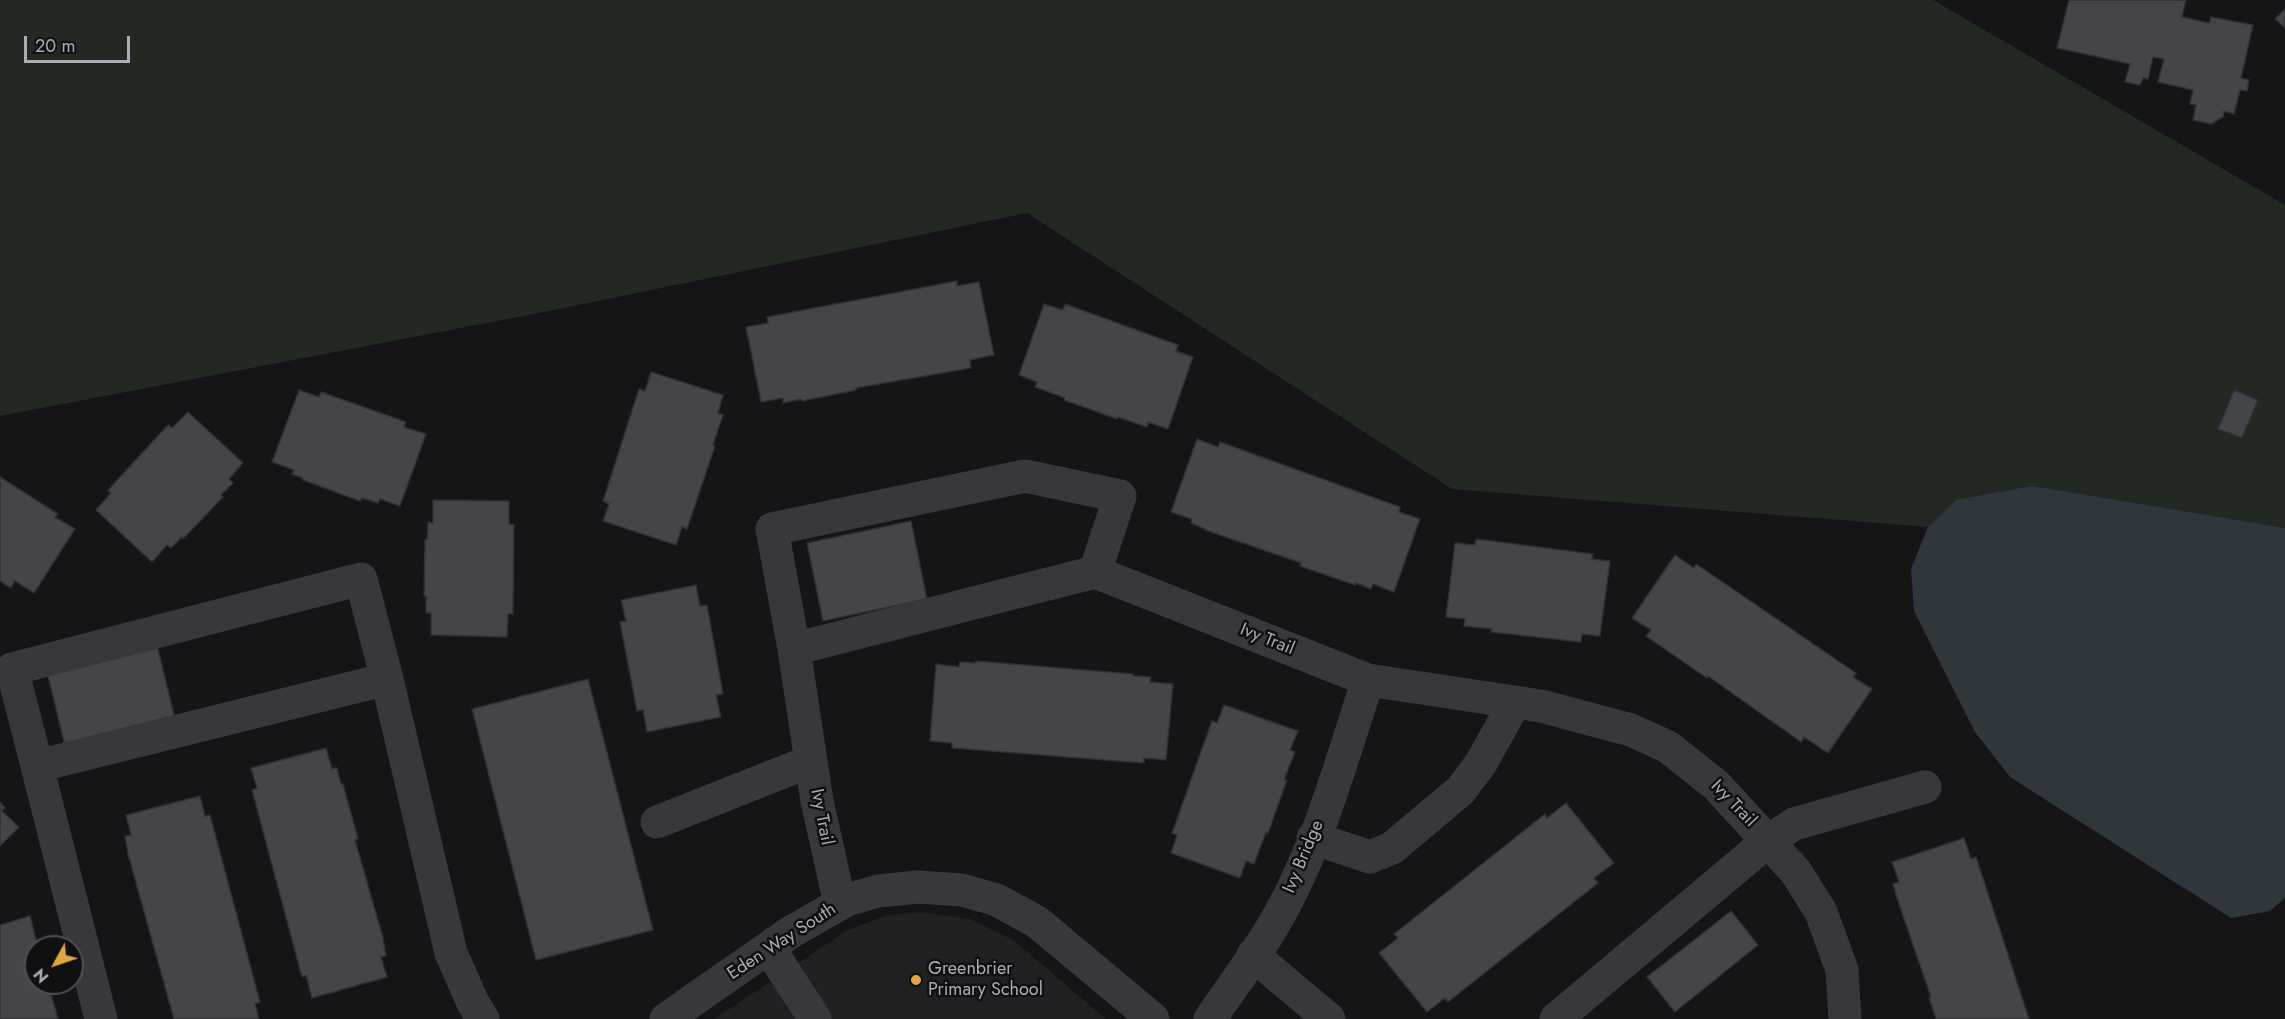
<!DOCTYPE html>
<html>
<head>
<meta charset="utf-8">
<style>
	body { margin:0 }
	#map { position:relative; width:2285px; height:1019px; overflow:hidden; background:#151517; font-family:Jost,sans-serif }
	canvas { display:block }
	.north { position:absolute; left:24px; top:935px; width:60px; height:60px; box-sizing:border-box; background:#101012; border:2px solid #4d4f54; border-radius:50%; rotate:230deg; font-size:16px; font-weight:700; line-height:24px; text-align:center; color:#a8adb6 }
	.north::after { content:''; display:block; margin:auto; width:21px; height:27px; background:#e1a643; clip-path:polygon(50% 0,100% 100%,50% 72%,0 100%) }
	.scale { position:absolute; left:24px; top:36px; width:106px; height:27px; box-sizing:border-box; border:3px solid #a8adb6; border-top:0; padding-left:8px; font-size:18px; line-height:21px; white-space:nowrap; color:#a8adb6; -webkit-text-stroke:4px #101012; paint-order:stroke }
</style>
</head>
<body>
<div id="map">
<canvas width="2285" height="1019"></canvas>
<div class="north">N</div>
<div class="scale">20 m</div>
</div>
<script>
const ctx = document.querySelector('canvas').getContext('2d');
ctx.lineJoin = 'round';
function paint(path, color) { ctx.fillStyle = color; ctx.fill(path, 'evenodd'); }
function trace(path, color, width, dash) { ctx.strokeStyle = color; ctx.lineWidth = width; ctx.lineCap = dash ? 'butt' : 'round'; ctx.setLineDash(dash || []); ctx.stroke(path); }
function write(font, color, halo, rows, align = 'center') {
  ctx.font = font + ' Jost,sans-serif'; ctx.lineWidth = 5; ctx.setLineDash([]); ctx.textBaseline = 'middle'; ctx.strokeStyle = halo; ctx.fillStyle = color; for (const [text, x, y, turn = 0] of rows) {
    ctx.save(); ctx.translate(x, y); ctx.rotate((+turn || 0) * Math.PI / 180); ctx.textAlign = isNaN(turn) ? turn : align; if (halo) ctx.strokeText(text, 0, 0); ctx.fillText(text, 0, 0); ctx.restore();
  }
}
const built = new Path2D(`
	M921,912L970,919L1013,940L1106,1019H714L846,931L888,915Z`);
const green = new Path2D(`
	M0,0H1933L2285,205V528L2193,514L1956,500L1928,527L1452,489L1027,213L539,313L0,416Z`);
const water = new Path2D(`
	M2032,486L2285,528V898L2270,911L2231,918L2010,777L1975,732L1914,611L1911,569L1928,527L1956,500Z`);
const building = new Path2D(`
	M2069,0H2186L2182,17L2209,23L2211,17L2253,25L2241,78L2249,80L2247,91L2240,90L2234,114L2224,111L2223,117L2211,124L2193,120L2196,105L2190,104L2193,90L2158,82L2164,59L2153,57L2148,79L2143,78L2140,85L2125,82L2130,64L2057,48Z
	M2285,9V28L2275,19Z
	M957,281V286L979,282L994,355L970,360L971,368L856,388V390L802,401L801,399L783,403V398L761,402L746,327L768,323L767,317Z
	M1044,304L1063,310L1065,304L1178,345L1176,351L1193,357L1168,429L1148,422L1147,427L1118,417L1117,419L1064,400L1065,398L1035,387L1037,382L1019,375Z
	M651,372L723,395L718,413L723,415L713,445L715,446L687,529L682,527L676,545L603,521L609,504L603,501L639,389L645,391Z
	M299,390L319,397L321,392L406,422L404,427L426,434L400,506L380,499L378,503L362,498L360,501L303,480V478L292,474L294,470L272,462Z
	M2234,390L2258,400L2242,438L2218,429Z
	M188,412L243,463L229,479L233,483L221,495L223,497L183,539L182,537L171,548L167,545L152,562L96,510L111,493L108,490L168,425L172,428Z
	M1197,439L1218,447L1220,442L1400,507L1399,512L1420,519L1394,592L1373,584L1371,589L1356,583L1355,585L1300,566L1301,563L1205,530V529L1191,523L1192,519L1171,512Z
	M0,477L58,514L55,517L75,529L34,593L15,581L11,588L0,581Z
	M433,500L509,501V524L514,525L513,614H508L507,637L431,635V613H426V596H424L425,540L427,539L428,522L433,523Z
	M911,521L927,599L823,621L807,543Z
	M1476,539L1593,554L1592,559L1610,561L1600,636L1582,634L1581,642L1491,632L1492,629L1464,626L1465,619L1446,617L1455,543L1475,545Z
	M1675,555L1694,568L1696,564L1856,673L1853,677L1872,689L1828,753L1804,737L1801,742L1708,676L1707,678L1646,636L1651,630L1632,618Z
	M696,585L700,606L707,605L723,694L716,695L721,717L647,732L643,710L637,711L620,622L626,621L621,600Z
	M157,645L176,723L66,750L47,672Z
	M976,661L1133,674V676L1151,677L1150,682L1173,684L1166,760L1144,758V763L952,748V743L930,741L936,664L959,667L960,662L976,663Z
	M588,679L653,930L536,960L472,709Z
	M1224,705L1298,731L1290,750L1295,752L1284,780H1287L1268,833L1266,832L1254,864L1246,861L1240,878L1171,853L1177,835L1172,833L1212,721L1217,723Z
	M326,748L332,769L337,768L341,784H343L358,839L355,840L383,938L386,956L381,957L387,977L312,998L306,975L302,977L252,790L257,788L251,768Z
	M200,796L205,816L210,815L260,1002L255,1004L259,1019H174L143,908L128,854L125,836L131,835L126,815Z
	M0,802L5,808L2,811L19,827L0,846Z
	M1566,803L1614,863L1594,878L1598,883L1448,1002L1445,998L1427,1012L1379,953L1398,938L1394,934L1545,814L1547,818Z
	M1964,838L1971,859L1976,857L2029,1019H1936L1929,998L1931,997L1898,901L1893,884L1899,882L1892,862Z
	M1731,911L1758,945L1675,1012L1647,977Z
	M30,916L38,947H36V983H48L58,1019H0V925Z`);
const minor = new Path2D(`
	M794,649L772,529L1025,476L1120,496L1095,572
	M37,766L12,669L361,579L387,679
	M657,822L811,761
	M1313,838L1370,857L1392,848L1461,790L1481,763L1515,702
	M840,904L817,801L794,649L1095,572L1368,680L1541,706L1631,730L1668,747L1716,785L1796,872L1821,912L1842,970L1845,1019
	M769,948L815,1019
	M1253,955L1329,1019
	M101,1019L37,766L387,679L451,953L473,1003L483,1019
	M666,1019L791,932L847,900L878,891L918,887L962,890L997,900L1037,922L1153,1019
	M1210,1019C1231,988 1255,957 1274,924C1318,849 1341,762 1368,680
	M1556,1019L1768,841L1794,824L1925,787`);
const markers = [
	[916,980,6,"#e1a643"]
];
const streetNames = [
	["Ivy Trail",1267,640,22],
	["Ivy Trail",1733,804,46],
	["Ivy Trail",821,817,79],
	["Ivy Bridge",1304,857,-67],
	["Eden Way South",782,942,-33]
];
const poiNames = [
	["Greenbrier",928,970],
	["Primary School",928,991]
];
paint(built, '#212124');
paint(green, '#222922');
paint(water, '#2f363c');
paint(building, '#44454a');
trace(building, '#2f3033', 1.5);
trace(minor, '#37383c', 33);
for (const [x, y, r, color] of markers) { const dot = new Path2D(); dot.arc(x, y, r, 0, 2 * Math.PI); ctx.fillStyle = color; ctx.fill(dot); trace(dot, '#101012', 2); }
write('18px', '#a8adb6', '#101012', streetNames);
write('18px', '#a8adb6', '#101012', poiNames, 'left');
</script>
</body>
</html>
